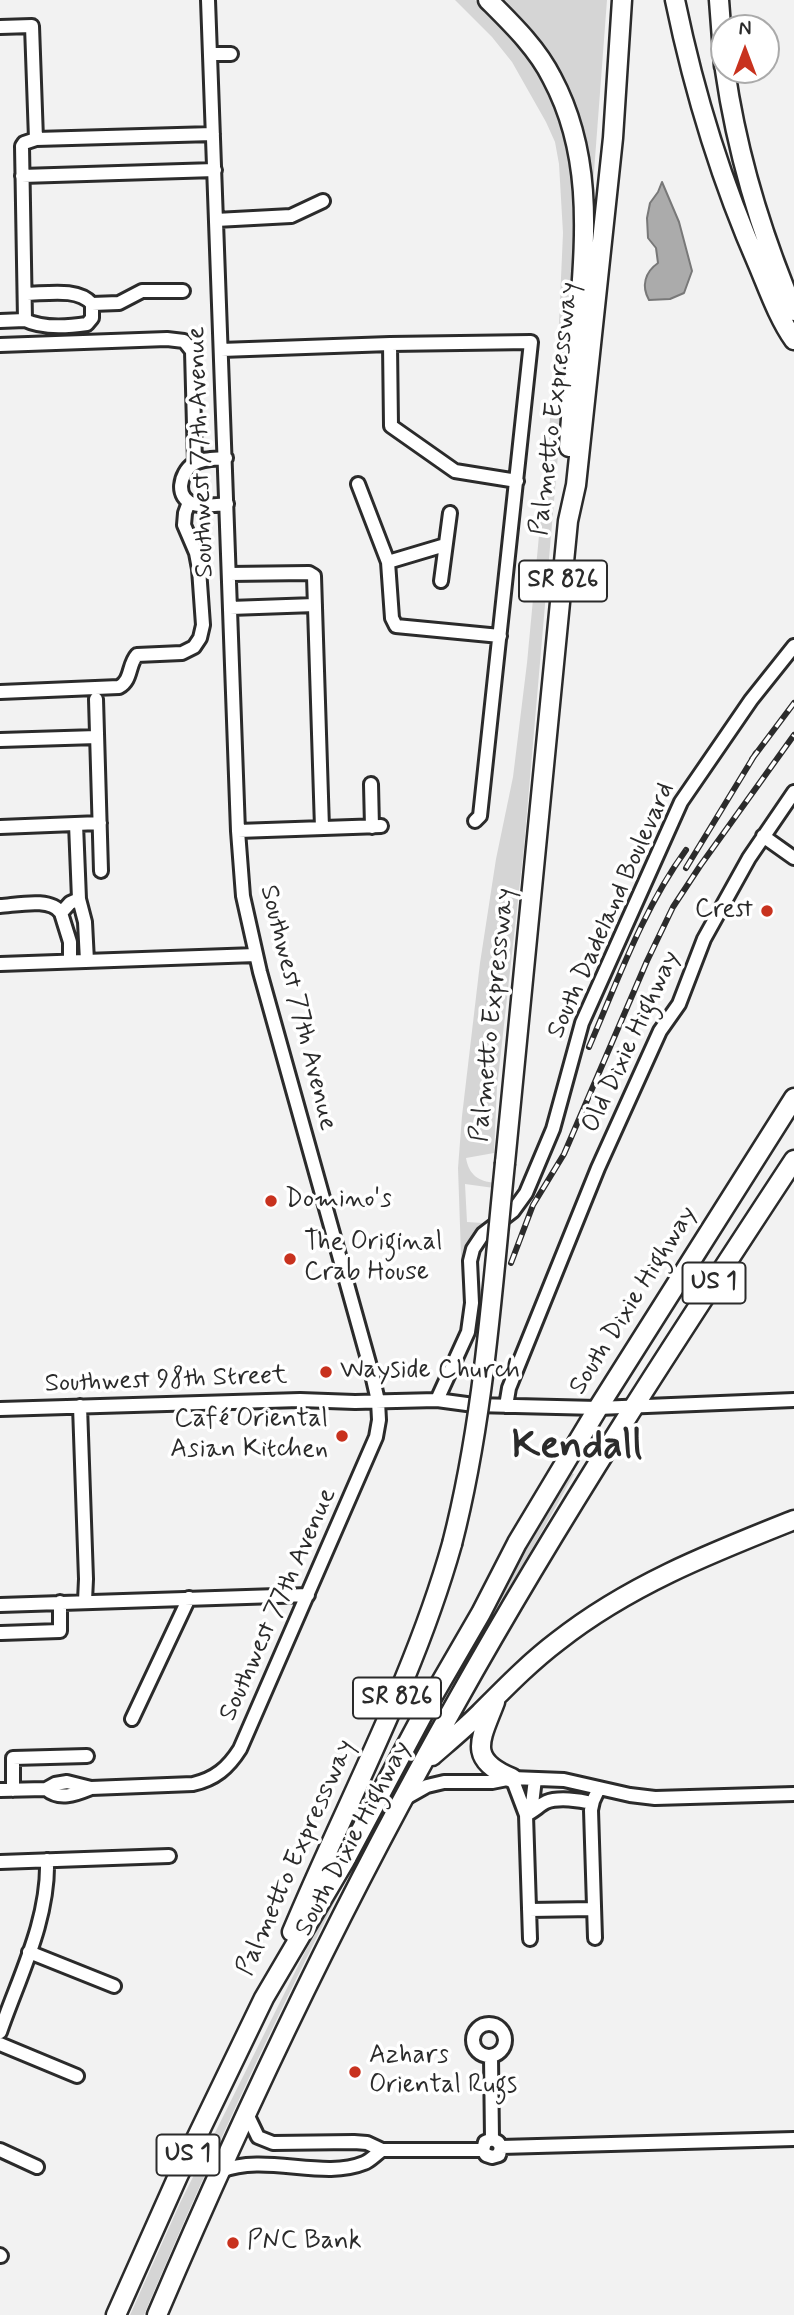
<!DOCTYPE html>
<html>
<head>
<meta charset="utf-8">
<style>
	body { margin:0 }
	#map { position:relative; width:794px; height:2315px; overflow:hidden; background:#f2f2f2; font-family:Mynerve,sans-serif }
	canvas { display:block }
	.north { position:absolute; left:710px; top:14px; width:70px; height:70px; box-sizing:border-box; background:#fff; border:2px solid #aaa; border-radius:50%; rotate:0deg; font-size:19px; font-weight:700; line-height:28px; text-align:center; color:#2b2b2b }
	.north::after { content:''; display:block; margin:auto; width:24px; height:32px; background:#c8321e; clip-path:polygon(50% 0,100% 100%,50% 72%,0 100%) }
</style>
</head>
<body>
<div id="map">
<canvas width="794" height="2315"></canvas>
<div class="north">N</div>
</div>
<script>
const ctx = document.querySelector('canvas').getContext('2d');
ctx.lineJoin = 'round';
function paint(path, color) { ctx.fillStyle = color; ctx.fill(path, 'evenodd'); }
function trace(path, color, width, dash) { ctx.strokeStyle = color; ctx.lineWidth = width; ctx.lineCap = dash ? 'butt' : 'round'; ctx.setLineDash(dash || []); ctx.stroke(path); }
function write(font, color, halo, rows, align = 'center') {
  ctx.font = font + ' Mynerve,sans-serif'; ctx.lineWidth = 7; ctx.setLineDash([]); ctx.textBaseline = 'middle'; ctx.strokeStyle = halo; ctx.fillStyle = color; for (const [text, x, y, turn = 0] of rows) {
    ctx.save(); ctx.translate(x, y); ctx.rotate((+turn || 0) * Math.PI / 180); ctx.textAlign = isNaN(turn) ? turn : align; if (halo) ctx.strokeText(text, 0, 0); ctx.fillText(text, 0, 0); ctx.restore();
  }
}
const green = new Path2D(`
	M455,0H475C494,20 518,39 532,62C591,157 575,253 564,358L565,374L524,847L497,1087L494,1153L466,1158C469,1175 478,1181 495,1183L494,1188L465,1184L467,1222L483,1223C467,1246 467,1254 466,1283H462L458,1168L462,1116L480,963L496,859L513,777L527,663L559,323L563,233L559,164L555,142L546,122L512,62L492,37Z
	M500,0H607L593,185C591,171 590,156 587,142C576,85 539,40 500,0Z
	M571,1473L574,1474C520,1573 460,1669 406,1767C308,1945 223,2129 144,2315H130L180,2203L305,1952L462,1660Z`);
const water = new Path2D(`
	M662,182L679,222L692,271L684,293L670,299L649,300C641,286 645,272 658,263L656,248L648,238L647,218L650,203L658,192Z`);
const minor = new Path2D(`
	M0,27L32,26L36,139
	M210,54H231
	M22,176L215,170
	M216,220L291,216L323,201
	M25,294C45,294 78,287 92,304V318L87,324C67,327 43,329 25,320
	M92,304L119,303L142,291H183
	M0,321L25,320L22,146L24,143L36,139L213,134
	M390,344L391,426L455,471L517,481
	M0,345L167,339L184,341L192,351L195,463
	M221,350L390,344L531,342L480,816L475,821
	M226,458C215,459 203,458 193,464C180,473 174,498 194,504C203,507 217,505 227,504
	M358,484L388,562L392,618L396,626L500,636
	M388,562L445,545
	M229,574L309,573L314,576L322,828
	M441,581L450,513
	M230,608L315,605
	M0,692L119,687C132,680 128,665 137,655L182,653L194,647L200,638L203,625L199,569L196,553L184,525L185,513L189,502
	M96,699L101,871
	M0,740L97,737
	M371,784L372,827
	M76,824L79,899L85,922L87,961
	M0,827L100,823
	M238,831L381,826
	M763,836L794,858
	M0,906C17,905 51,897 61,913
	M70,961V942L61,913L70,903L79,899
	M0,964L256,955
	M437,1400L468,1332L472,1303L470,1261L473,1249L483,1234L513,1211L526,1193L553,1129L582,1023L681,802L751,700L794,646
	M80,1406L86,1579L85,1601
	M506,1406L509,1388L598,1168L660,1031L679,1004L704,939L749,858L794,792
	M0,1409L300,1400L355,1402L437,1400L474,1405L598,1408L794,1400
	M0,1605L308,1595
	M1,1633L60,1631V1602
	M132,1719L189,1598
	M512,1778L526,1815L530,1939
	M46,1789C60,1801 76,1794 91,1788
	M0,1790L46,1789L55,1784L67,1782L91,1788L193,1784C215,1779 228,1768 240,1749L376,1437L379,1420L378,1401L371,1370L260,972L243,896L238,831L208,0
	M13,1790V1758L87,1756
	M404,1799L427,1786L444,1782H492L512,1778L564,1780L630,1795L655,1798L794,1794
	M527,1814L532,1804L535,1779
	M526,1815C534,1811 540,1805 546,1802C558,1797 580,1800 592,1803
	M0,1862L169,1856
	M529,1910L594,1909
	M595,1938L591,1810L593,1801L599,1788
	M29,1952L114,1986
	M473 2040a16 16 0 1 1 32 0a16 16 0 1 1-32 0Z
	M0,2032C19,1977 49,1920 47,1860
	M0,2044L77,2076
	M491,2057L492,2139
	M247,2114L258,2137L273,2143L354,2142L367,2143L382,2150H483L486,2155L492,2157L499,2155L501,2147L498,2142L492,2139L485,2142L483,2150
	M501,2147L794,2139
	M0,2150L37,2167
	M221,2171C265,2153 323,2180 364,2163C370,2161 376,2154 382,2150
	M0,2255L1,2256`);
const highway = new Path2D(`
	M488,0C512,24 537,48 552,78C591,151 586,228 580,308C576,354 572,400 569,447
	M675,0C694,92 721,181 759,267C769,291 779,319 794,340
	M719,0L724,66
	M725,70C737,154 761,233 794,311
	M505,1163L568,521L576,485L613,138L622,0
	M495,1702C481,1739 466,1759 512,1778
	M432,1756C448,1742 465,1728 480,1713C505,1688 529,1663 558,1641C629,1585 711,1553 794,1520
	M292,1932C346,1803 414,1679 452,1544
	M116,2315L178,2176L264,1998L344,1862L430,1701L481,1613L517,1543L598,1408L794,1098
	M157,2315C246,2106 345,1899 457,1701C561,1515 677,1338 794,1160`);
const rail = new Path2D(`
	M752,759L794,703
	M686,868L756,753
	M589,1047C618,980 643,909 686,850
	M511,1263L533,1205L564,1154L647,961L673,907L700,866L794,735`);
const highwayBridge = new Path2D(`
	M452,1544C484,1420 492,1290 505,1163`);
const markers = [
	[767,911,7,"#c8321e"],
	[271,1201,7,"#c8321e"],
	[290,1259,7,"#c8321e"],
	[326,1372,7,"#c8321e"],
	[342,1436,7,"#c8321e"],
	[355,2072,7,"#c8321e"],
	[233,2243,7,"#c8321e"]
];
const shields = [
	[563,581,88],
	[714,1283,63],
	[397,1698,88],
	[188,2155,63]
];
const shieldNames = [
	["SR 826",563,581],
	["US 1",714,1283],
	["SR 826",397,1698],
	["US 1",188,2155]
];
const streetNames = [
	["Palmetto Expressway",556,409,-83],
	["Southwest 77th Avenue",202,452,-92],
	["South Dadeland Boulevard",612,911,-66],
	["Southwest 77th Avenue",297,1008,76],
	["Palmetto Expressway",494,1015,-84],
	["Old Dixie Highway",632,1042,-65],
	["South Dixie Highway",634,1301,-58],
	["Southwest 98th Street",166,1381,-2],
	["Southwest 77th Avenue",279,1605,-66],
	["South Dixie Highway",354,1839,-62],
	["Palmetto Expressway",297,1858,-66]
];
const poiNames = [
	["Crest",753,911,"right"],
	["Domino's",285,1201],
	["The Original",304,1244],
	["Crab House",304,1274],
	["Wayside Church",340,1372],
	["Café Oriental",328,1421,"right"],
	["Asian Kitchen",328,1451,"right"],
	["Azhars",369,2057],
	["Oriental Rugs",369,2087],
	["PNC Bank",247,2243]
];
const townNames = [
	["Kendall",577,1449]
];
paint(green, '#d5d5d5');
paint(water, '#ababab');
trace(water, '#787878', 2);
trace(minor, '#2b2b2b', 18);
trace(highway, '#2b2b2b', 23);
trace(minor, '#fff', 12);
trace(highway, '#fff', 18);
trace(rail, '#2b2b2b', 6);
trace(rail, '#fff', 3.5, [10]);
trace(highwayBridge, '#2b2b2b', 23, []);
trace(highwayBridge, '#fff', 18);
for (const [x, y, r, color] of markers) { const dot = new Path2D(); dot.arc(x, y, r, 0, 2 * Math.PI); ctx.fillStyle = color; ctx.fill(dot); trace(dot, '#fff', 2.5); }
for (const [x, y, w] of shields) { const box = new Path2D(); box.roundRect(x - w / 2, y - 20.5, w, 41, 5); ctx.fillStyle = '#fff'; ctx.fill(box); trace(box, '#2b2b2b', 2); }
write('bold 24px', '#2b2b2b', null, shieldNames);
write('26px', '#2b2b2b', '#fff', streetNames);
write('26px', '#2b2b2b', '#fff', poiNames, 'left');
write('bold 40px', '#2b2b2b', '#fff', townNames);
</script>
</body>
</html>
